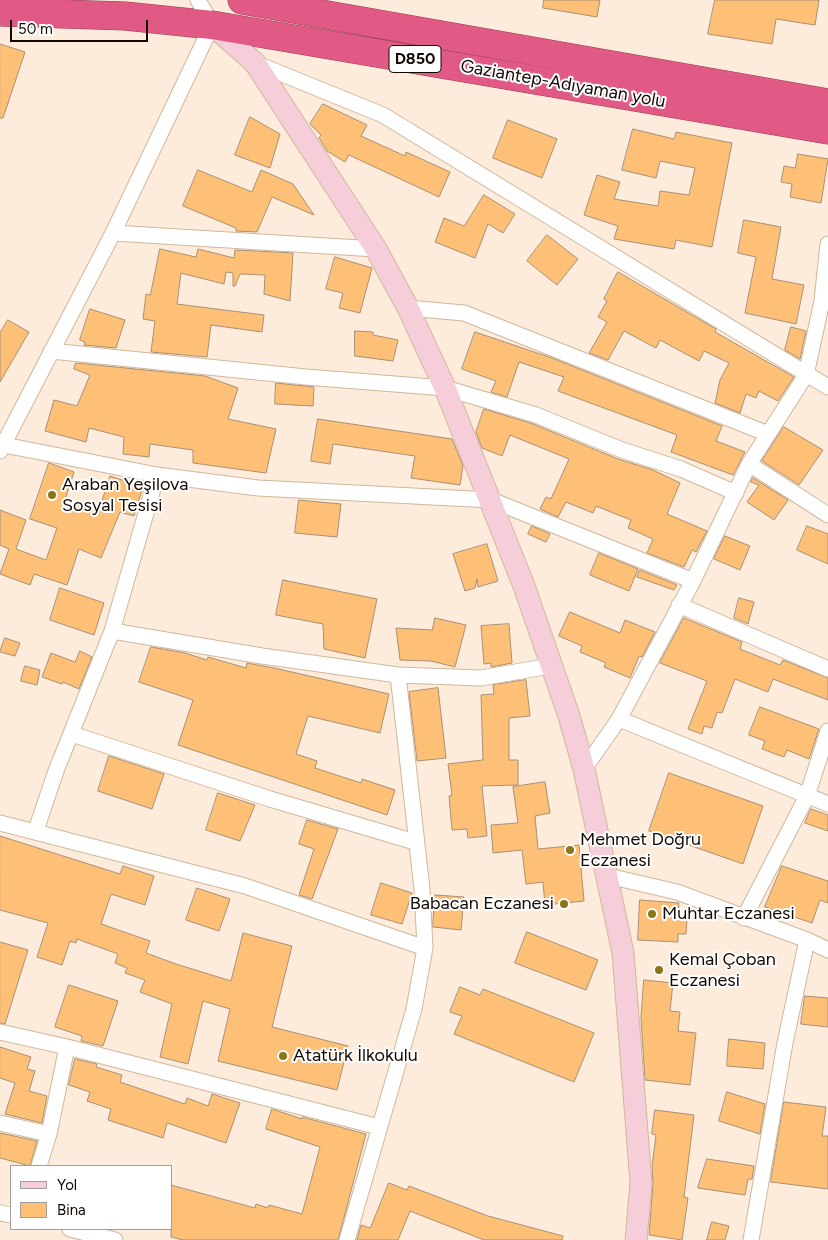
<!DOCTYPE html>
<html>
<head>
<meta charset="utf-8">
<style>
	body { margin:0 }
	#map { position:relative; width:828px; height:1240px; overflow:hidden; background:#fdecdb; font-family:Figtree,sans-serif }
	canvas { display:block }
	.legend { position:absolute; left:10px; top:1165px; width:162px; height:65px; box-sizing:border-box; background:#fff; border:1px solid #a09d9a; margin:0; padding:6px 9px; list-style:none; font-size:15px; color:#120902 }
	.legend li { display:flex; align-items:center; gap:10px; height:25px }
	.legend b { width:25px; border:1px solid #a09d9a }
	.scale { position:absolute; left:10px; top:20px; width:138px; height:22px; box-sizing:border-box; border:2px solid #120902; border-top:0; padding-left:6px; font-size:15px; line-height:18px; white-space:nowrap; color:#120902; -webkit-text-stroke:4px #fff; paint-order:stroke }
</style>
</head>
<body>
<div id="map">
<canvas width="828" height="1240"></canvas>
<ul class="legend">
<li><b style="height:6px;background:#f6ceda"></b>Yol</li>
<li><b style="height:14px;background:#febf77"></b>Bina</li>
</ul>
<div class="scale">50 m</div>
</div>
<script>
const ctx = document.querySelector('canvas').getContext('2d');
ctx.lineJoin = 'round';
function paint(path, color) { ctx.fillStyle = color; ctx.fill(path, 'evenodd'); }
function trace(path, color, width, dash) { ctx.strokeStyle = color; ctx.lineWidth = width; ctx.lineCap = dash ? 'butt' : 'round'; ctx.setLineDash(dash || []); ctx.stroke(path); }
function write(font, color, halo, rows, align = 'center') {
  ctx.font = font + ' Figtree,sans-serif'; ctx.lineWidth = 4; ctx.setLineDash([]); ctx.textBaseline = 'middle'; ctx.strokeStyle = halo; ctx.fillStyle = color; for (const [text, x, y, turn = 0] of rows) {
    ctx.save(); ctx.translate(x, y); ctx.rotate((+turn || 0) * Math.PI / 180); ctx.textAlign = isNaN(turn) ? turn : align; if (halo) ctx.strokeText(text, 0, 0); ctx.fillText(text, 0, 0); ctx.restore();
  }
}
const building = new Path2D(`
	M544,0H600L597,17L543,8Z
	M715,0H819L815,25L776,19L772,44L708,34Z
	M0,44L25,52L3,118H0Z
	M323,104L367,125L361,136L405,156L406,152L450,172L439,197L349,155L345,162L327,151L319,138L321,135L310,124Z
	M250,117L280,134L270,168L235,155Z
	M508,120L557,139L542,178L493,158Z
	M633,129L674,139L676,132L732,143L712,247L676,240L674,249L614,239L618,226L584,215L597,175L620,182L614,199L658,206L660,191L689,195L695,168L660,161L656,178L622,170Z
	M798,154L828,159L821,203L790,197L792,184L781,182L784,166L795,168Z
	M198,170L252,192L261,170L293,184L314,215L272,197L257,232L236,231V228L183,206Z
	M484,195L515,214L503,233L488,224L475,258L435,242L444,218L464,226Z
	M744,220L781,227L772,279L804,285L796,324L745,313L756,257L738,253Z
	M547,235L578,259L557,285L527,261Z
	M160,249L196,257L198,249L234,258L235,250L293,253L290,301L264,294L265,275L240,274L235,286H233V273L226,272L224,284L181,273L177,304L264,315L262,332L211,325L207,357L151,352L155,321L143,319L146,294L150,295Z
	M335,257L372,268L360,313L339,308L343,293L326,289Z
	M618,272L716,329L715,332L794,377L778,401L759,391L756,398L746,394L740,413L715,403L720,380L729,363L704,351L699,361L660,340L656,348L624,331L608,360L589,353L607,322L598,317L607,301L604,299Z
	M90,309L125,320L116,348L84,345L85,342L80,340Z
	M8,320L29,332L0,382V333Z
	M791,327L806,331L800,359L785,350Z
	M355,331L373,332V335L398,340L393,361L355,356Z
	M475,332L552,358L722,426L716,441L745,452L733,475L671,452L677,435L558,391L564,377L519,362L507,397L491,392L496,381L462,369Z
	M76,363L205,376L238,388L228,419L276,429L266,473L193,463V450L150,444L149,457L123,454L124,437L89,428L86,442L45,431L54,400L77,406L90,375L74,369Z
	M276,383L314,387L313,406L275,404Z
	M484,409L533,424L618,459L653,470L680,483L667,514L707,531L696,552L692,550L684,567L647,553L653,539L628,528L631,520L596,506L593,513L566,502L558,517L540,509L546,497L551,499L569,459L510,435L502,456L482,448L476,432Z
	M318,419L452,439L463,466L460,485L411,478L415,456L333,444L330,464L311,461Z
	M784,427L823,450L799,485L762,461Z
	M49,463L74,472L65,500L98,513L110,476L143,487L134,516L120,512L101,558L79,549L67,585L34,574L30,585L0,574L9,549L0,545V510L26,520L16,549L46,560L57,528L30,519Z
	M753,478L788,500L774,520L747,502L759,485L751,482Z
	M299,500L341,504L337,537L295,533Z
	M532,526L550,534L546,542L528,534Z
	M807,526L828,534V564L797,550Z
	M725,536L750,546L740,570L714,559Z
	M487,544L498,581L478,587L477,579L475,588L465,591L453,554Z
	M599,553L638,569L629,591L590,575Z
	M640,570L677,585L674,590L637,577Z
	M283,580L377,599L365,658L324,649L323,624L276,615Z
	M60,588L104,603L94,635L50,620Z
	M739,598L754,602L748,624L734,618Z
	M570,612L620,633L625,620L655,632L642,657L639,656L630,678L604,667L606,663L580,652L582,646L559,636Z
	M435,618L466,625L455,667L431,661L400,660L396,628L432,630Z
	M684,618L742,642L740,649L780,665L783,660L828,678V700L773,679L768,692L735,679L722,713L717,712L712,728L704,726L702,734L688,729L707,681L660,663Z
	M509,624L512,663L491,667V663L484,664L481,626Z
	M5,638L20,643L15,656L0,652Z
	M151,647L185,653L207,660L208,657L246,668L247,663L274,668L389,694L380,733L308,716L296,754L317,761L315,768L361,783L362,779L395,790L387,815L178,745L193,700L139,682Z
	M80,651L92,657L79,689L63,682L62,684L42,677L51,653L75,662Z
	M25,666L40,670L37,685L21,681Z
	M526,680L530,716L509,718V760H518V785L482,786L487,836L468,838L467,829L452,830L449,796L452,795L448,764L483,760L481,695L494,694L493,685Z
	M438,688L446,758L417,761L409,692Z
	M760,707L819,729L809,759L787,750L784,757L762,749L765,741L749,735Z
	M109,756L164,774L152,809L98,791Z
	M669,773L763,806L743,864L649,831Z
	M545,782L550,813L535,816L538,849L579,845L584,901L545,905L543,882L526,884L522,850L493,853L491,825L518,823L513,787Z
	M218,793L255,805L240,841L206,830Z
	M811,809L828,815V831L805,823Z
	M307,820L338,829L312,899L299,895L314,849L299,844Z
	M0,836L120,874L123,866L154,876L145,905L111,894L101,924L150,941L146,953L176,964L231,981L243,933L292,946L272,1027L348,1046L337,1090L218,1061L230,1009L203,1001L188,1064L160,1057L172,1004L140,992L145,980L125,973L127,968L115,963L118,954L77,939L76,943L70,941L62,965L37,957L48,923L0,910Z
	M782,866L828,881V903L820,900L812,923L765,907Z
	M381,883L412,893L402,924L371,915Z
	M197,888L230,899L219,931L186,920Z
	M435,895L464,897L461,930L433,927Z
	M640,900L679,903L678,918L687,919L686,934H678V942L638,940Z
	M527,932L598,960L586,990L515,963Z
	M0,942L28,950L5,1024L0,1023Z
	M644,980L673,983L670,1011L680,1012L678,1031L696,1033L690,1085L645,1080L641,1018Z
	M69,985L118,1001L103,1046L81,1041L82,1036L55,1027Z
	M460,987L480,995L483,989L594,1033L574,1082L454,1034L462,1016L450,1012Z
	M805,996L828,998V1027L801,1024Z
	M729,1039L765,1043L763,1069L727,1066Z
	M0,1047L31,1057L27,1069L35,1071L29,1091L47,1096L42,1123L5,1114L15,1083L0,1078Z
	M75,1059L97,1064L96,1067L122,1075L120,1082L185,1104L187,1098L208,1106L212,1094L240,1103L226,1143L167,1123L163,1138L108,1120L111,1109L87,1101L90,1092L69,1085Z
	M727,1092L765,1104L760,1134L719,1121Z
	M784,1102L826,1107L822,1136H828V1189L771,1182Z
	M272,1109L302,1119V1117L366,1134L338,1240H183L171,1237V1185L255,1208L256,1204L268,1208L269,1205L302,1214L320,1147L266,1129Z
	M655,1110L694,1115L684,1197L688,1198L682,1240L649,1235L653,1184L652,1166L656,1135L652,1134Z
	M0,1133L37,1141L30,1166L0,1158Z
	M707,1159L754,1166L752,1179H748L745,1195L698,1188Z
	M389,1183L407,1190L409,1186L488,1216L563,1236L562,1240H484L410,1211L398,1240H357L361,1225L370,1228Z
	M712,1222L729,1226L725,1240H707Z`);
const street = new Path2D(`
	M255,63L383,115L828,387
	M113,233L376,249
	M408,308L464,313L768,434
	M51,351L306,377L445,388L536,415L622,450L681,469L736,493
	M4,445L157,475L258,488L491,500L693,581
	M0,451L113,233L212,25L198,0
	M749,464L828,515
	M679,605L828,669
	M112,631L262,656L398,675L481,678L550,666
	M619,719L828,804
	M72,734L270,799L415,842
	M584,769L619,719L693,581L749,464L806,375L822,301L828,244
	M0,823L245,886L425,948
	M36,830L56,771L112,631L157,475
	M608,876L677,892L807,940L828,950
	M744,918L807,796L828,731
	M0,1032L67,1047L379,1127
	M0,1123L49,1134
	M39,1166L49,1134L67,1047
	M0,1213L11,1215
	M70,1229L115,1240
	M347,1240L414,1009L425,948L422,889L398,675
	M751,1240L785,1043L807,940`);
const secondary = new Path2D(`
	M212,25L255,63L376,249L408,308L445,388L524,586L569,716L584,769L623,953L641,1183L636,1240`);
const highway = new Path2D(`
	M242,0L828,103
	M0,12L125,16L212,25L828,130`);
const markers = [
	[52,495,5,"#8d7418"],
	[570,850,5,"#8d7418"],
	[564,904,5,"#8d7418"],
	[652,914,5,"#8d7418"],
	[659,970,5,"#8d7418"],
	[283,1056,5,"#8d7418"]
];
const shields = [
	[415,59,52]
];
const shieldNames = [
	["D850",415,59]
];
const streetNames = [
	["Gaziantep-Adıyaman yolu",563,84,10]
];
const poiNames = [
	["Araban Yeşilova",62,485],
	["Sosyal Tesisi",62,506],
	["Mehmet Doğru",580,840],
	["Eczanesi",580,861],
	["Babacan Eczanesi",554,904,"right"],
	["Muhtar Eczanesi",662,914],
	["Kemal Çoban",669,960],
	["Eczanesi",669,981],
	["Atatürk İlkokulu",293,1056]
];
paint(building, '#febf77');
trace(building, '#a89075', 1);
trace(street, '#d1b79b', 17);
trace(secondary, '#d1b79b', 23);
trace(highway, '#993e57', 29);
trace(street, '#fff', 15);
trace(secondary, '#f6ceda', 21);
trace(highway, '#e15a85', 28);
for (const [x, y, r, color] of markers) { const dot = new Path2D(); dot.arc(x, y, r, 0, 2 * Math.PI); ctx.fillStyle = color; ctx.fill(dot); trace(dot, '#fff', 2); }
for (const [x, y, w] of shields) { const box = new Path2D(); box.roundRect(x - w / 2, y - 13.5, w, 27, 4); ctx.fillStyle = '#fff'; ctx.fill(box); trace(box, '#120902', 1); }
write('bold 16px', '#120902', null, shieldNames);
write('18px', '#120902', '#fff', streetNames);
write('18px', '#120902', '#fff', poiNames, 'left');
</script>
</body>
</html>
